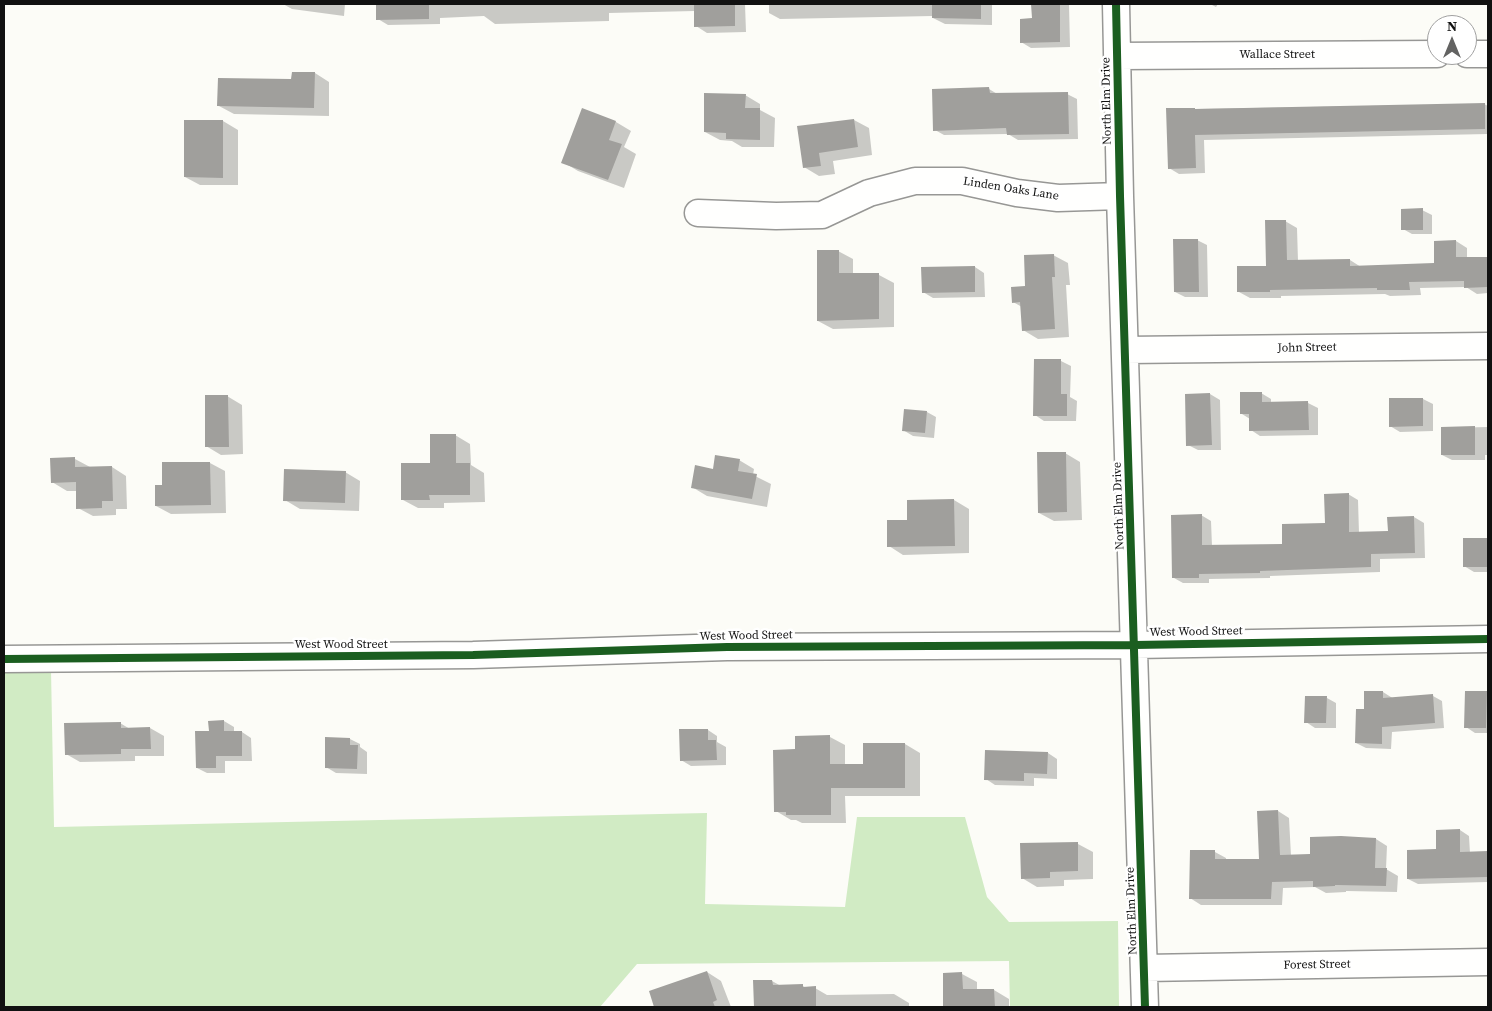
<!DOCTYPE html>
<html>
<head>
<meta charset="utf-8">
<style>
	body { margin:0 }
	#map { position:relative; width:1492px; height:1011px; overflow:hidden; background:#fcfcf7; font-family:"Source Serif 4",serif }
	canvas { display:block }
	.frame { position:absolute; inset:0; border:5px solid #111; pointer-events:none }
	.north { position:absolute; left:1427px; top:15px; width:50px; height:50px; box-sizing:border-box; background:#fff; border:1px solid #a0a0a0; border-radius:50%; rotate:0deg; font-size:14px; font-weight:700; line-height:20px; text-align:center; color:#111 }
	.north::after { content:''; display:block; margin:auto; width:18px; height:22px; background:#636362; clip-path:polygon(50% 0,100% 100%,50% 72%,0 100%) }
</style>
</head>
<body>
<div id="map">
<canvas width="1492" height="1011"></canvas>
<div class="frame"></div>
<div class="north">N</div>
</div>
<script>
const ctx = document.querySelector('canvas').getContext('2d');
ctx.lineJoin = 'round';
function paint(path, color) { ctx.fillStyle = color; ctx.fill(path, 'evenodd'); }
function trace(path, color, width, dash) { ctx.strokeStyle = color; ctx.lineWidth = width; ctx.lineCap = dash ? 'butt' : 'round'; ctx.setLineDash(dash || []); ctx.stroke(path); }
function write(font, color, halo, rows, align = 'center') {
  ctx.font = font + ' "Source Serif 4",serif'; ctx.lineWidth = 5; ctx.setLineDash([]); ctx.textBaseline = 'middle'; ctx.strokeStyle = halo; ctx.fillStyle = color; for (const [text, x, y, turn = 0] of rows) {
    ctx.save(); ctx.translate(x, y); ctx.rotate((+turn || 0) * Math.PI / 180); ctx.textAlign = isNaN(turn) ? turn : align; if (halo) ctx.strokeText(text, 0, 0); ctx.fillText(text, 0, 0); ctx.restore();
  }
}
const forest = new Path2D(`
	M51,670L54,827L707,813L705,904L845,907L857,817H965L987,897L1009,922L1118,921L1119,1007H1010L1009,961L637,964L600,1007H4V673Z`);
const shadow = new Path2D(`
	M283,4H345L344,16L292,9Z
	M377,4H745L746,32L707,33L696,26L695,11L609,13V21L495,24L484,16L440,18V24L388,25L378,19Z
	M769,4H992V25L945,24L933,18V16L780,19L769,13Z
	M1033,4H1069L1070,47L1031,48L1021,42L1033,20Z
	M1210,4H1218L1216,7Z
	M315,73L329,82V116L234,114L219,106Z
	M989,89L999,95L1067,94L1077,99L1078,139L1018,140L1008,134L944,135L935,130Z
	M745,95L760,104V110L775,118L774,147H742L732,141L720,140L705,132Z
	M1484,104L1488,106V134L1204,140L1205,173L1179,174L1169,168L1194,109Z
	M583,110L616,122L631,131L624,147L636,154L624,188L578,171L563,162Z
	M854,120L869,128L872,155L833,161L835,174L819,176L804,167Z
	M185,121H223L238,130V185H200L185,177Z
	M1422,210L1432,215V234H1412L1403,229Z
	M1285,221L1297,228L1298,261L1350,260L1361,267L1435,264L1456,241L1467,248V258H1488V293L1477,294L1466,287L1420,288L1421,295L1390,296L1385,294L1281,296V298H1250L1239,292L1268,267Z
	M1197,240L1207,245L1208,297H1185L1175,292Z
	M838,251L853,259V275H879L894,283V327L833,329L818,321Z
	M1053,255L1068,263L1070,285H1066L1069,337L1038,339L1023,330L1022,307L1013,302Z
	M975,267L984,273L985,297L933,298L923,292Z
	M1036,360L1061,361L1071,366L1070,397L1077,401L1076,421H1044L1035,415Z
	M1261,393L1271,399V403H1308L1318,408V435L1260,436L1251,430L1250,419L1242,414Z
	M1210,394L1220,400L1221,450H1198L1188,445L1187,395Z
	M227,396L242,405L243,454L221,455L206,446Z
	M1423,399L1433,404V431L1400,432L1390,426Z
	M927,412L936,417L934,438L913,436L903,430Z
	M1488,427V455H1485V460H1452L1442,455V428Z
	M455,435L470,444L471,465L484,473L485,502L444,503V508H418L403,500Z
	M1065,453L1080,462L1082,520L1054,521L1039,513Z
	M75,459L90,467H112L126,476L127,509H116V515L93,516L78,508L77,491H67L52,482Z
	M739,460L754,469L753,475L771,484L767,507L707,496L692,487L714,470Z
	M210,463L225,471L226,513L171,514L156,506L164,486L163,464Z
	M345,472L360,481L359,511L300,509L285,500Z
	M1348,494L1358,500L1359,533L1389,532L1414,517L1424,523L1425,558L1380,559V572L1270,576V578L1209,579V583H1183L1174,578L1201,515L1211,521L1212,546L1284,545L1326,524Z
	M954,500L969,509V553L903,555L889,546L908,521Z
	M1488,539V572H1474L1464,566V540Z
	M1383,692L1394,699L1433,696L1442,701L1444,728L1392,732L1391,749L1366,748L1356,743L1365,710Z
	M1487,692L1488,693V733H1475L1466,727Z
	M1327,698L1336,703V728H1315L1306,722Z
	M224,721L234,727V732H242L251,738L252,761H225V773H207L197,768L210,732Z
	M120,723L130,729L150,728L164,736V756H135V761L80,762L66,754Z
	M708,730L717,736V742L726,747V765L691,766L681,760Z
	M830,737L845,745V766H864L905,744L920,753V796H845L846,823H802L796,820H791L776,811Z
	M350,739L360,744V747L367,752V774L336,773L326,767Z
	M1048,753L1057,759V779L1034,778V786L995,785L986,779Z
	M1278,811L1289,818L1291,856L1312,855L1376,839L1387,846L1386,869L1398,876L1397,892L1346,891V892L1326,893L1315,887L1283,888L1282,905H1201L1190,898L1215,852L1226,858V860H1260Z
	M1460,830L1469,836L1470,853L1488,852V882L1418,884L1408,879Z
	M1078,844L1093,852V879L1064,880V886L1037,887L1022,878Z
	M707,972L721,981L731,1007H656L650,992Z
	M944,974H962L977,982V990H994L1009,999V1007H945Z
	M755,981H772L781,986H803L806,988H815L827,995L894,994L909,1003V1007H755Z`);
const building = new Path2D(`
	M376,4H429V19L376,20Z
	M694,4H735V26L694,27Z
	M932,4H981V19L932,18Z
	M1031,4H1060V42L1020,43V19L1032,18Z
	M292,72H315L314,108L217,106L218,78L291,79Z
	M989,87L990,93L1068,92L1069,134L1007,135L1006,128L933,131L932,89Z
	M704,93L746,94L745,108H760V140L726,139V133L704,132Z
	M1485,103V129L1195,135L1196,168L1168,169L1166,108H1195V109Z
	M582,108L616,121L609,140L622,144L608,180L561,163Z
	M854,119L858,147L819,153L821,166L803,168L797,126Z
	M184,120H223V178L184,177Z
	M1423,208V230H1401V209Z
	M1265,220H1286L1287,260L1350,259V266L1434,263V241L1456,240V257H1488V287L1464,288V281L1409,282L1410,290H1377V288L1270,290V292H1237V266H1266Z
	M1173,239H1198L1199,292H1174Z
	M817,250H839V273H879V319L817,321Z
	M1054,254L1055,277H1052L1055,329L1022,331L1020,302L1012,303L1011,287L1025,286L1024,255Z
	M975,266V292L922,293L921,267Z
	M1034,359H1061V394H1067V416H1033Z
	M1240,392H1262V402L1308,401L1309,430L1249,431V414H1240Z
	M1210,393L1212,445L1186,446L1185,394Z
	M205,395H228L229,447H205Z
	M1389,398H1423V426L1389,427Z
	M904,409L927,411L925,433L902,431Z
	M1475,426V455H1441V427Z
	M430,434H456V463H470V495H429L430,500H401V463H430Z
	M1037,452H1066L1067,512L1038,513Z
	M715,455L740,459L738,471L757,474L752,499L691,488L695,465L713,469Z
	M75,457V467L112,466L113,501H102V508L76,509V482L51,483L50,458Z
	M162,462H210L211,505L155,506V485H162Z
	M284,469L346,471L345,503L283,501Z
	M1349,493V532L1388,531L1387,517L1414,516L1415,553L1371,554V567L1260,571V573L1199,574V578H1172L1171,515L1202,514V545L1282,544V524L1325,523L1324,494Z
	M954,499L955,546L887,547V520H907V500Z
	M1463,538H1488V567H1463Z
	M1364,691H1383V698L1433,694L1435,723L1382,727V744L1355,743L1356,709H1364Z
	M1465,691H1487L1486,728H1464Z
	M1305,696H1327L1326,723H1304Z
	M224,720V731H242V756H216V768H196L195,731H209L208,721Z
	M121,722V728L150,727L151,749H121V754L65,755L64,723Z
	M679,729H708V740H716L717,760L680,761Z
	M830,735V764H863V743H905V788H831V815H786V812H774L773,750L795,749V736Z
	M325,737L350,738V745H358L357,769L325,768Z
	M985,750L1048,752L1047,774L1024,773V781L984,780Z
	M1278,810L1280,855L1310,854V837L1341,836L1376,838L1375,868H1387L1386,886L1335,885V886L1313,887V881L1272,882L1271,899H1189L1190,850H1215V859H1259L1257,811Z
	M1460,829V852L1488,851V877L1407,879V850L1436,849V830Z
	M1078,842V871L1050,872V878L1021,879L1020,843Z
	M707,971L717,1000L713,1002L715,1007H654L649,991Z
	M962,972L963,989H994L995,1007H943V973Z
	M753,980H772L773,985L803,984V987L816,986V1007H754Z`);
const minor = new Path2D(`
	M1116,4L1120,196L1145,1007
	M1467,54H1488
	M1118,56L1437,54
	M698,213L776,216L822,215L869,193L915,181H962L1017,193L1058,198L1120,196
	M1126,350L1488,346
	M4,659L473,655L727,647L1135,645L1488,639
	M1145,968L1488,962`);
const cycleway = new Path2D(`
	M1116,4L1120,196L1145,1007
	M4,659L473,655L727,647L1135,645L1488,639`);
const streetNames = [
	["Wallace Street",1277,55],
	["North Elm Drive",1107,101,-91],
	["Linden Oaks Lane",1011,189,9],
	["John Street",1307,348,-1],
	["North Elm Drive",1119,506,-92],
	["West Wood Street",1196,632,-1],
	["West Wood Street",746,636,-1],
	["West Wood Street",341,645],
	["North Elm Drive",1132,911,-92],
	["Forest Street",1317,965,-1]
];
paint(forest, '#d1ebc4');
paint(shadow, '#0003');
paint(building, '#a09f9c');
trace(minor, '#979795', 29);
trace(minor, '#fffffe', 26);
trace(cycleway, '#1b5e20', 8);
write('12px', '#111', '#fff', streetNames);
</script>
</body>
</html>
